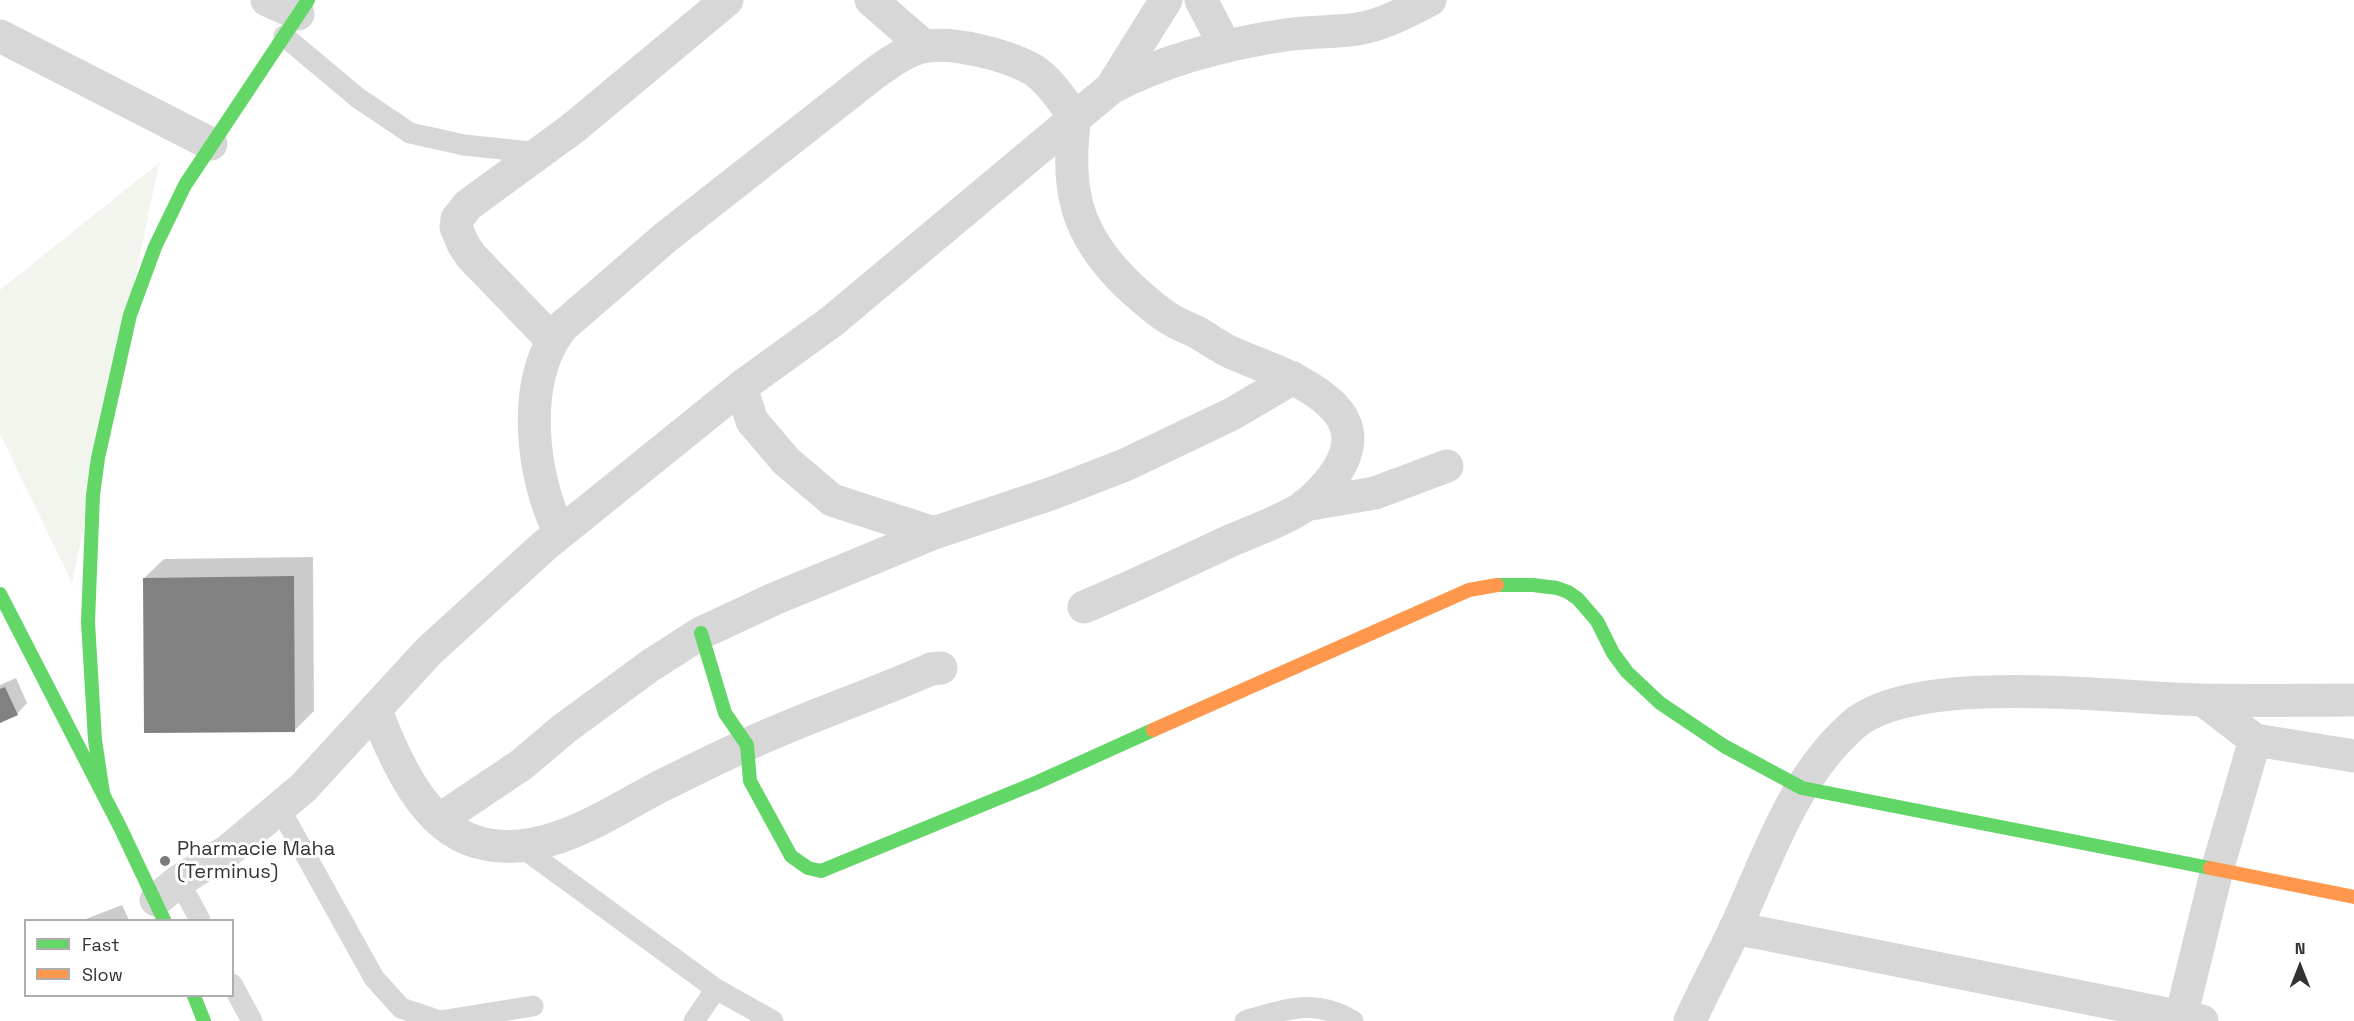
<!DOCTYPE html>
<html>
<head>
<meta charset="utf-8">
<style>
	body { margin:0 }
	#map { position:relative; width:2354px; height:1021px; overflow:hidden; background:#fff; font-family:"Space Grotesk",sans-serif }
	canvas { display:block }
	.legend { position:absolute; left:24px; top:919px; width:210px; height:78px; box-sizing:border-box; background:#fff; border:2px solid #adadad; margin:0; padding:8px 10px; list-style:none; font-size:18px; color:#333 }
	.legend li { display:flex; align-items:center; gap:12px; height:30px }
	.legend b { width:30px; border:2px solid #adadad }
	.north { position:absolute; left:2270px; top:937px; width:60px; height:60px; -webkit-text-stroke:4px #fff; paint-order:stroke; rotate:0deg; font-size:16px; font-weight:700; line-height:24px; text-align:center; color:#333 }
	.north::after { content:''; display:block; margin:auto; width:21px; height:27px; background:#333; clip-path:polygon(50% 0,100% 100%,50% 72%,0 100%) }
</style>
</head>
<body>
<div id="map">
<canvas width="2354" height="1021"></canvas>
<ul class="legend">
<li><b style="height:8px;background:#63d668"></b>Fast</li>
<li><b style="height:8px;background:#ff974d"></b>Slow</li>
</ul>
<div class="north">N</div>
</div>
<script>
const ctx = document.querySelector('canvas').getContext('2d');
ctx.lineJoin = 'round';
function paint(path, color) { ctx.fillStyle = color; ctx.fill(path, 'evenodd'); }
function trace(path, color, width, dash) { ctx.strokeStyle = color; ctx.lineWidth = width; ctx.lineCap = dash ? 'butt' : 'round'; ctx.setLineDash(dash || []); ctx.stroke(path); }
function write(font, color, halo, rows, align = 'center') {
  ctx.font = font + ' "Space Grotesk",sans-serif'; ctx.lineWidth = 6; ctx.setLineDash([]); ctx.textBaseline = 'middle'; ctx.strokeStyle = halo; ctx.fillStyle = color; for (const [text, x, y, turn = 0] of rows) {
    ctx.save(); ctx.translate(x, y); ctx.rotate((+turn || 0) * Math.PI / 180); ctx.textAlign = isNaN(turn) ? turn : align; if (halo) ctx.strokeText(text, 0, 0); ctx.fillText(text, 0, 0); ctx.restore();
  }
}
const green = new Path2D(`
	M159,163L72,583L0,434V290Z`);
const shadow = new Path2D(`
	M313,557L314,711L294,731L144,578L164,559Z
	M16,678L27,703L17,714L0,721V685Z
	M122,905L129,920H83Z`);
const building = new Path2D(`
	M294,576L295,732L144,733L143,578Z
	M5,687L18,715L0,723V689Z`);
const lane = new Path2D(`
	M284,36L358,98L410,133L464,145L540,153
	M280,809L374,978L401,1008L440,1021L533,1006
	M520,846L716,989L773,1021
	M179,881L200,920
	M232,984L252,1021
	M694,1021L716,989
	M1245,1021C1285,1009 1315,998 1353,1021`);
const street = new Path2D(`
	M267,0L298,14
	M871,0L924,46
	M1201,0L1225,46
	M0,36L211,144
	M1111,88L1166,0
	M552,340L471,256L463,244L456,227L457,219L468,205L572,129L727,0
	M741,387L752,421L786,461L832,500L934,533
	M1305,505L1375,493L1447,466
	M560,533C531,476 520,380 562,327L666,237L875,73C889,63 905,51 923,47C951,40 1011,56 1035,71C1051,82 1063,102 1075,117C1065,188 1075,234 1128,285C1141,297 1155,310 1170,319C1179,325 1189,328 1198,333C1209,339 1219,347 1230,352C1265,368 1305,378 1333,406C1368,441 1334,481 1306,505C1289,518 1253,531 1232,540C1183,563 1134,586 1084,607
	M2203,700L2255,740L2354,756
	M375,709C394,756 422,827 477,842C541,861 606,815 659,787C688,773 717,758 746,745C806,717 870,696 931,669L941,668
	M439,820L521,765L565,728L651,665L701,633L774,599L934,533L1053,493L1125,465L1232,414L1293,378
	M156,900L179,881L229,850L303,788L429,651L544,546L741,387L831,322L1111,88C1166,59 1225,44 1285,35C1311,31 1337,33 1363,28C1386,23 1409,11 1430,0
	M1735,928L2202,1021
	M2181,1017L2217,870L2255,740
	M1690,1021C1704,989 1721,959 1736,927C1768,857 1793,778 1853,725C1917,670 2121,699 2204,700C2254,701 2304,700 2354,700`);
const fast = new Path2D(`
	M1497,585H1533L1557,588L1568,592L1578,599L1597,621L1613,653L1627,672L1660,703L1724,746L1802,788L2210,868
	M0,594L120,827L164,920
	M701,633L725,713L747,745L750,781L791,856L808,868L821,871L1038,782L1153,730
	M103,793L95,740L88,622L93,495L98,458L130,315L155,247L185,185L308,0
	M194,996L204,1021`);
const slow = new Path2D(`
	M1153,730L1469,590L1497,585
	M2210,868L2354,897`);
const markers = [
	[165,861,6,"#7a7a7a"]
];
const poiNames = [
	["Pharmacie Maha",177,850],
	["(Terminus)",177,873]
];
paint(green, '#f1f5ed');
paint(shadow, '#0003');
paint(building, '#818181');
trace(lane, '#d7d7d7', 21);
trace(street, '#d7d7d7', 33);
trace(fast, '#63d668', 14);
trace(slow, '#ff974d', 14);
for (const [x, y, r, color] of markers) { const dot = new Path2D(); dot.arc(x, y, r, 0, 2 * Math.PI); ctx.fillStyle = color; ctx.fill(dot); trace(dot, '#fff', 2); }
write('20px', '#333', '#fff', poiNames, 'left');
</script>
</body>
</html>
